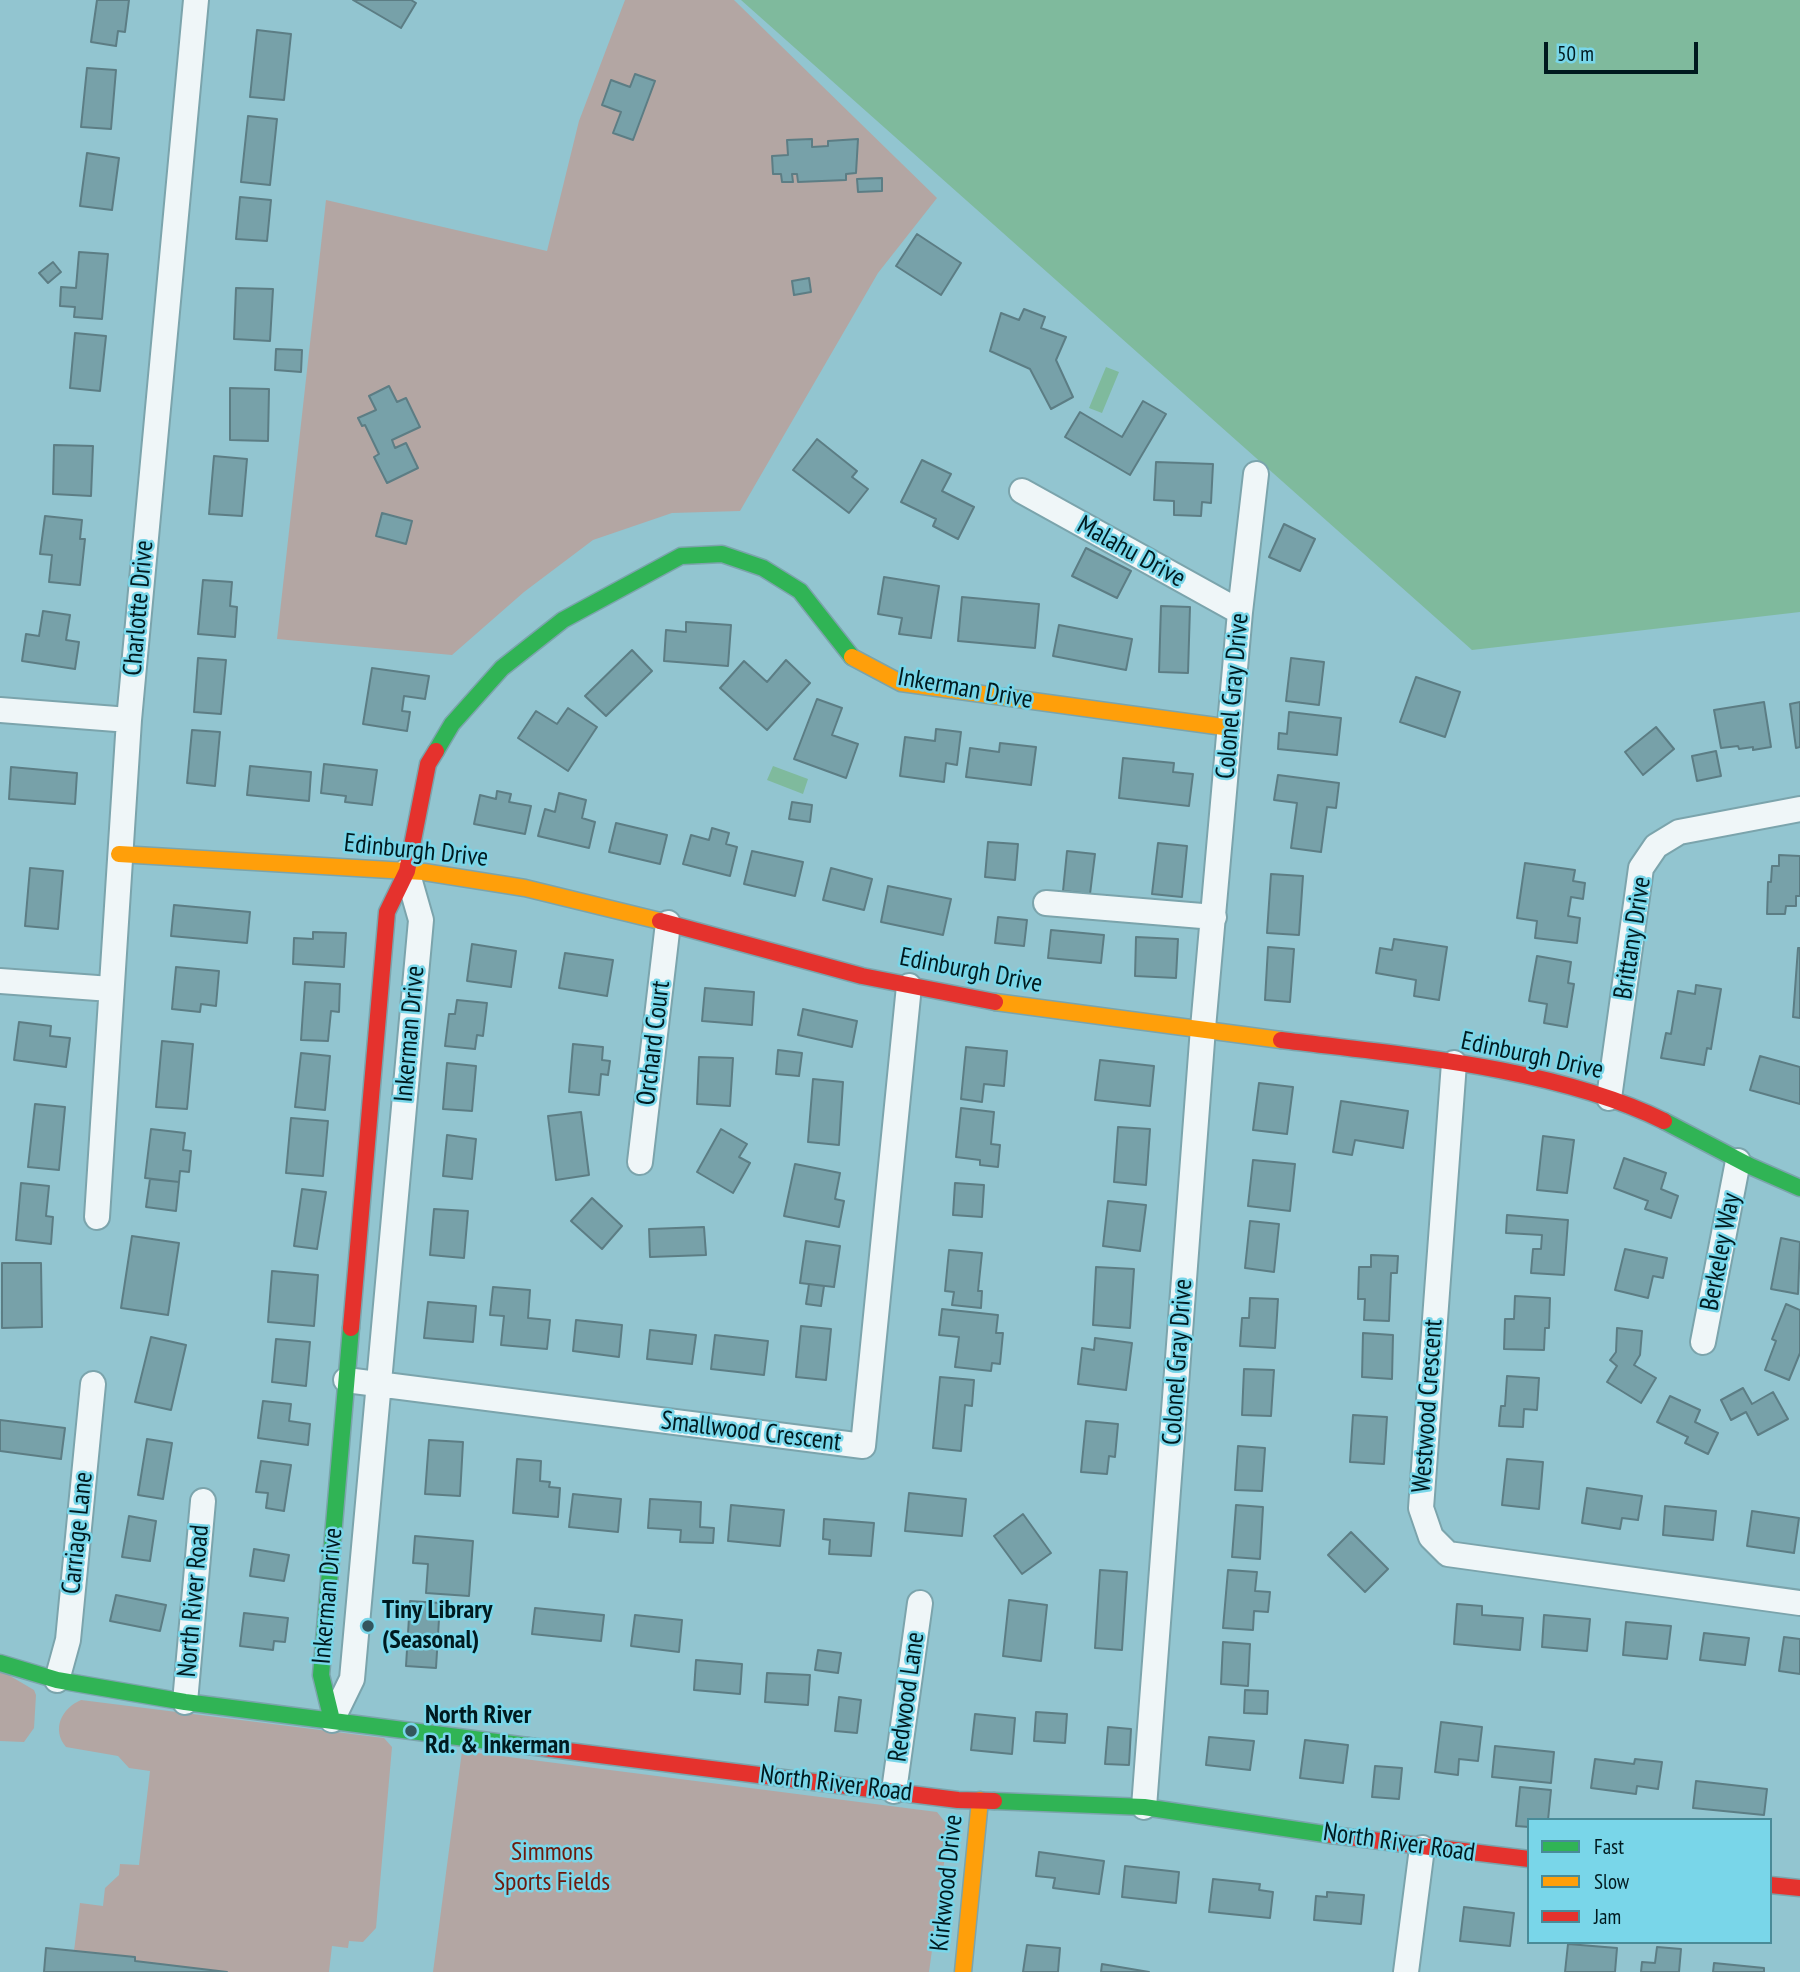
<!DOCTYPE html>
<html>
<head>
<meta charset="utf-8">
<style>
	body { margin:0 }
	#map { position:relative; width:1800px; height:1972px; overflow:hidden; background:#92c5d0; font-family:"PT Sans Narrow",sans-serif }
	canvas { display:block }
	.legend { position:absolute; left:1527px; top:1818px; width:245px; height:126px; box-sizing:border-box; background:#79d6e9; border:2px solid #498b98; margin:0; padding:9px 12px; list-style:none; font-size:21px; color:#001a1f }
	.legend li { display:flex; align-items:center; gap:14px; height:35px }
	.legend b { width:35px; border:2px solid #498b98 }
	.scale { position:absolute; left:1544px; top:42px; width:154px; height:32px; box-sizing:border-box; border:4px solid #001a1f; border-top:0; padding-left:9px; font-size:21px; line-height:24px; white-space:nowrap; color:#001a1f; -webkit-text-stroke:5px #79d6e9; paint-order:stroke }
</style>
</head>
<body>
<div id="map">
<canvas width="1800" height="1972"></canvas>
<ul class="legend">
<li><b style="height:9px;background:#30b455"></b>Fast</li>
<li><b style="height:9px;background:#ff9f0a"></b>Slow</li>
<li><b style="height:9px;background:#e5322d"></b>Jam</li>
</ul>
<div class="scale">50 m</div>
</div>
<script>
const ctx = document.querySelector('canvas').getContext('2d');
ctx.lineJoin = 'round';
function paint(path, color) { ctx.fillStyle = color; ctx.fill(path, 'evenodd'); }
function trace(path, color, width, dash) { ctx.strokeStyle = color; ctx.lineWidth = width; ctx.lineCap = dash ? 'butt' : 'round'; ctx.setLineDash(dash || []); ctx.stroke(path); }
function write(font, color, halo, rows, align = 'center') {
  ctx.font = font + ' "PT Sans Narrow",sans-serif'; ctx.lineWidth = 5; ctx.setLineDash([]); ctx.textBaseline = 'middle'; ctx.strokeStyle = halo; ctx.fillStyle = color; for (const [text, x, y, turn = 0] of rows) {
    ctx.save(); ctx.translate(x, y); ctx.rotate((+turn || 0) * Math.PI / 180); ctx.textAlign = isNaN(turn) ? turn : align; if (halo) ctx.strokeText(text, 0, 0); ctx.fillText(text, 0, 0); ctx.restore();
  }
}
const green = new Path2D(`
	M625,0H734L937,198L878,273L740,511L672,513L593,540L524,592L452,655L277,639L326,200L547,251L579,121Z
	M0,1670L34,1690L36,1695L34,1728L24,1742L0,1741Z
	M81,1700L384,1738L392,1747L376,1928L363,1942L349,1941L348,1948L332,1946L329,1972H227L135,1961V1957L74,1951L80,1903L103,1906L105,1888L119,1875L120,1864L139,1865L150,1771L129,1768L118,1756L66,1747C51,1729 62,1708 81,1700Z
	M462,1751L937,1812L949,1827L929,1972H433Z`);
const water = new Path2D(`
	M741,0H1800V612L1472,650Z
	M1106,367L1119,372L1102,413L1089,408Z
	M773,766L808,779L803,794L767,780Z`);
const building = new Path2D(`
	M97,0H129L125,32L118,31L116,46L91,42Z
	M353,0H411L416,3L401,28Z
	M257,30L291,34L284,100L250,97Z
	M87,68L116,70L111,129L81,127Z
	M635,74L655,81L633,140L613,133L621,112L602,105L611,80L630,87Z
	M248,116L277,119L270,185L241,182Z
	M812,139V147L828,146V141L858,139L856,173L846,174V180L798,182L797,174H792L793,182H782L781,174H773L772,156L788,155L787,140Z
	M87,153L119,158L112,210L80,206Z
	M882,178V191L858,192L857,179Z
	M240,197L271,200L267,241L236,239Z
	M917,234L961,263L941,295L896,266Z
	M79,252L108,254L102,319L74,317L75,307L60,306L61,287L76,288Z
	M53,262L61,272L48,283L39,273Z
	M809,278L811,292L794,295L792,281Z
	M236,288L273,289L270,341L234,339Z
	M1024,309L1045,317L1041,328L1066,337L1056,360L1073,397L1051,409L1030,369L990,351L1001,313L1019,320Z
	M75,333L106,336L100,391L70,388Z
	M276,349L302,350L301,372L275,370Z
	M389,386L397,402L406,398L420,427L392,440L395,448L406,443L418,468L387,483L374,457L379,454L365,425L362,426L358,418L376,410L369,396Z
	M230,388L269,389L268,441L230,440Z
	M1143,401L1166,414L1130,475L1065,437L1080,412L1122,437Z
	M817,439L857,471L852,477L868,489L849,513L793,470Z
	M54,445L93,446L91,496L53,494Z
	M214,456L247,459L242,516L209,514Z
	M922,460L951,474L942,491L974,507L958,539L933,526L936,519L901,502Z
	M1156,462L1213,464L1211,503L1202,502L1201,516L1174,515V501L1154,500Z
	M382,513L412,521L406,544L376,536Z
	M45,516L82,520L80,539H85L80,585L49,582L52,555L40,554Z
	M1284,524L1315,539L1300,571L1269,557Z
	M1086,548L1131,571L1117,598L1072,576Z
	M884,577L939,586L931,638L899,634L902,618L878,614Z
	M203,580L232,582L230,606L237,607L235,637L198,634Z
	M962,597L1039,604L1035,648L958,641Z
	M1161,606L1190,607L1188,673L1159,672Z
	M43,611L70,615L66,640L79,642L75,669L22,661L26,634L39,636Z
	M686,622L731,625L728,666L664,661L666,630L686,632Z
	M1059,625L1132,639L1126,670L1053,656Z
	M632,650L652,671L606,716L585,696Z
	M198,658L226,660L221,714L194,712Z
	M1291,658L1324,662L1319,705L1286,701Z
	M786,660L810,683L767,730L720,688L744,661L767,682Z
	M372,668L429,676L425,699L404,696L402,711L410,712L407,731L363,724Z
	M1416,677L1460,692L1445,737L1400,722Z
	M817,699L842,708L832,735L858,744L846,778L794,759Z
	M1764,702L1771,747L1753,750V747L1739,749L1738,746L1721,748L1714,710Z
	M1800,702V747L1796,748L1790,704Z
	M568,708L597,727L568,771L518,738L536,711L557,724Z
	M1289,712L1341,718L1337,755L1278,749L1279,733L1287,734Z
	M1656,727L1674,749L1643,775L1625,752Z
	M936,729L961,732L957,765L946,763L944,782L900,776L905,737L935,741Z
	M192,730L220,732L215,786L187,783Z
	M1000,743L1036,747L1031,785L966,777L970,748L999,752Z
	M1716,751L1721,776L1697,781L1692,756Z
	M1123,758L1174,763L1173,772L1193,774L1189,806L1119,798Z
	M324,764L377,770L372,805L345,802L346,796L321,793Z
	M250,766L311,772L309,801L247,795Z
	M11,767L77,773L75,804L9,799Z
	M1278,775L1339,783L1336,808L1327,807L1321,852L1291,848L1297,803L1274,800Z
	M497,791L511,794L509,802L531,806L525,834L474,824L480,795L496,799Z
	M559,793L586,800L582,818L595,822L589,848L538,836L545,809L555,812Z
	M792,802L812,805L810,822L789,819Z
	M616,823L667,835L660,864L609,852Z
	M712,828L729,833L726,844L737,847L730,876L683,864L691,835L709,840Z
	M988,842L1018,844L1015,880L985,877Z
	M1158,843L1187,846L1182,897L1152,894Z
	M752,851L803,862L795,896L744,884Z
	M1067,851L1095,854L1090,894L1063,891Z
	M1779,855L1800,856V896H1796V906H1786L1785,914H1767L1768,882H1771L1772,866H1779Z
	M1525,863L1575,870L1573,881L1585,883L1583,899L1571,897L1568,916L1580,918L1577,943L1535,938L1537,921L1517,918Z
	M30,868L63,871L58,929L25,926Z
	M831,868L872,879L864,910L823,900Z
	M1271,874L1303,876L1299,935L1267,933Z
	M888,886L951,899L943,935L881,922Z
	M174,905L250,912L247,943L171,936Z
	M998,917L1027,920L1024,946L995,943Z
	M1051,930L1104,935L1101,963L1048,958Z
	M313,932L346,933L344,967L293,964L294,938L313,939Z
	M1136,937L1178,939L1176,978L1135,976Z
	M1394,939L1447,947L1439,1000L1414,996L1416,980L1376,973L1380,948L1392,950Z
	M472,944L516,951L511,987L467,981Z
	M1268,947L1294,949L1290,1002L1265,1000Z
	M1798,948H1800V1018L1793,1017Z
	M565,953L613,960L607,996L559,988Z
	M1537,956L1571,962L1568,983L1574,984L1567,1027L1544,1023L1547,1004L1529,1001Z
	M176,967L219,971L216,1006L201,1004L200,1012L172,1009Z
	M305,982L340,984L339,1012L331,1011L328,1041L301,1040Z
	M1696,985L1721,989L1711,1049L1707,1048L1704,1065L1661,1058L1666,1033L1671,1034L1678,991L1695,994Z
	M705,988L754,992L752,1025L702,1021Z
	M457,1000L487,1003L483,1036L477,1035L475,1049L445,1046L449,1014H455Z
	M803,1009L857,1021L852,1047L798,1035Z
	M19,1022L51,1026L50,1036L70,1038L66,1067L14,1060Z
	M162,1041L193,1044L187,1109L156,1107Z
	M573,1044L603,1047L602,1060L610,1061L608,1075L601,1074L599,1095L569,1092Z
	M966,1047L1007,1051L1004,1086L984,1084L982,1102L961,1099Z
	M778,1050L802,1053L799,1076L776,1074Z
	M301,1053L330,1056L325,1110L295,1107Z
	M1760,1056L1800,1067V1104L1750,1090Z
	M699,1057L733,1058L730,1106L697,1104Z
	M1100,1060L1154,1066L1150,1106L1095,1100Z
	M447,1063L476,1066L472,1111L443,1109Z
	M813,1079L843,1082L839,1145L808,1142Z
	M1259,1083L1293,1087L1287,1134L1253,1130Z
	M1341,1101L1408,1111L1403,1148L1355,1140L1352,1155L1333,1152Z
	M35,1104L65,1107L59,1170L28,1167Z
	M961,1108L994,1112L991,1144L1000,1145L998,1167L980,1165V1160L956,1157Z
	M581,1112L589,1175L556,1180L548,1116Z
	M291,1118L328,1121L323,1176L286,1173Z
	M1118,1127L1150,1129L1146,1185L1114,1182Z
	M151,1129L185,1133L183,1150L191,1151L189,1172L180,1171L179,1182L145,1178Z
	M721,1129L747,1144L739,1157L750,1163L733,1193L697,1172Z
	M447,1135L476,1139L472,1179L443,1176Z
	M1543,1136L1574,1140L1567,1193L1537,1190Z
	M1624,1158L1666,1173L1661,1189L1678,1196L1671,1218L1645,1209L1648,1201L1614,1188Z
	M1253,1160L1295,1164L1290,1211L1248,1206Z
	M795,1164L840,1173L835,1199L844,1201L839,1227L784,1216Z
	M150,1179L179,1182L176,1211L146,1207Z
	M21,1183L49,1186L46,1216L53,1217L51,1244L16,1240Z
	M955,1183L984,1185L982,1217L953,1215Z
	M302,1189L326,1192L317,1249L294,1246Z
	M592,1198L622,1226L602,1249L571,1221Z
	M1108,1201L1146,1205L1140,1251L1103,1246Z
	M434,1209L468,1211L464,1258L430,1255Z
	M1507,1215L1568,1220L1564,1275L1531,1273L1533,1249H1541L1542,1235L1506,1233Z
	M1250,1221L1279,1224L1274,1272L1245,1268Z
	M704,1227L706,1255L650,1257L649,1229Z
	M132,1236L179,1243L168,1315L121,1308Z
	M1781,1238L1800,1242L1798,1294L1771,1289Z
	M806,1241L840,1246L834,1287L800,1283Z
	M1625,1249L1667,1258L1663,1278L1653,1276L1648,1298L1615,1290Z
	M949,1250L982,1253L978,1291H982L981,1308L952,1305L954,1292L945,1291Z
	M1371,1255L1398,1256L1397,1273H1391L1389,1321L1364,1320L1365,1299H1358L1359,1267H1371Z
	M2,1263H41L42,1327L2,1328Z
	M1096,1267L1134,1269L1130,1328L1093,1325Z
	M272,1271L318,1275L314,1326L268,1322Z
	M809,1284L824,1286L821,1306L806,1304Z
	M493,1287L530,1290L528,1318L550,1320L547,1349L501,1345L504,1316L490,1315Z
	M1515,1296L1550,1298L1549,1328H1545L1544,1350L1504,1349L1505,1319H1514Z
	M1250,1298L1278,1299L1275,1348L1240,1346L1242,1318H1249Z
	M428,1302L476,1306L473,1342L424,1338Z
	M1786,1304L1800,1310V1353L1789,1380L1765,1370L1776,1341L1772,1339Z
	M942,1309L998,1315L996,1333H1003L1000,1364L992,1363L991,1371L955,1367L959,1337L939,1335Z
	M576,1320L622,1325L619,1357L573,1351Z
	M801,1326L831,1329L826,1380L796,1377Z
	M1617,1328L1642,1331L1640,1355L1634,1365L1656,1378L1641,1403L1607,1382L1617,1366L1610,1360L1616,1352Z
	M650,1330L696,1335L692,1364L647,1359Z
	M1363,1333L1393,1335L1392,1379L1362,1377Z
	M715,1335L768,1341L764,1375L711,1369Z
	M151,1337L186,1345L171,1410L135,1402Z
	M1095,1338L1132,1343L1126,1390L1078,1384L1082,1348L1094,1350Z
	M276,1339L310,1342L306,1386L272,1382Z
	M1244,1369L1274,1370L1271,1416L1242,1415Z
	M1507,1376L1539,1378L1537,1410L1524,1409L1523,1427L1499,1426L1501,1406H1505Z
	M940,1377L974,1380L972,1406L965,1405L961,1451L933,1448Z
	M1743,1388L1752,1404L1773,1392L1788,1419L1758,1435L1746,1412L1731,1420L1721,1400Z
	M1670,1396L1700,1410L1695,1422L1718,1433L1708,1454L1685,1443L1688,1437L1657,1422Z
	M263,1401L291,1404L289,1421L310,1424L308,1445L258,1438Z
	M1353,1415L1387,1417L1384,1464L1350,1462Z
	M0,1420L65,1428L61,1459L0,1451Z
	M1086,1421L1118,1424L1115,1457L1109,1456L1107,1474L1081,1472Z
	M147,1439L172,1443L163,1499L138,1495Z
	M429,1440L463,1442L460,1496L425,1494Z
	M1238,1446L1265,1448L1262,1491L1235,1490Z
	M517,1459L541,1461L540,1481L550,1482L549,1487L560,1488L558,1517L513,1513Z
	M1507,1459L1543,1462L1539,1509L1502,1505Z
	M261,1461L291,1465L284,1511L266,1508L268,1493L256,1492Z
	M1587,1488L1642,1496L1638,1520L1622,1518L1620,1529L1582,1523Z
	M909,1493L966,1499L962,1536L905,1531Z
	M573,1494L621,1499L618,1532L569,1527Z
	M650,1499L701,1502L700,1527L714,1528L713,1543L680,1542L681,1530L648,1528Z
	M731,1505L784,1510L780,1546L728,1541Z
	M1236,1505L1263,1507L1260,1559L1232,1557Z
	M1665,1506L1716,1511L1713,1540L1663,1535Z
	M1752,1511L1799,1518L1794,1553L1747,1546Z
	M1023,1514L1051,1553L1022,1574L994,1536Z
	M129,1516L156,1521L150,1561L122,1557Z
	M824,1519L874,1523L871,1556L829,1554L830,1540L823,1539Z
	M1351,1532L1388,1569L1365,1592L1328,1555Z
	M415,1536L473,1541L469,1596L426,1593L428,1564L413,1563Z
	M254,1549L289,1555L284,1581L250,1576Z
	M1100,1570L1127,1572L1122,1650L1095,1648Z
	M1228,1570L1257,1572L1255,1591L1270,1592L1268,1612L1254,1611L1253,1630L1223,1628Z
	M116,1595L166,1605L160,1631L110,1621Z
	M1009,1600L1047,1605L1041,1661L1003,1656Z
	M410,1601L440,1603L436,1668L406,1666Z
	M1457,1604L1482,1606V1615L1523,1618L1520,1650L1454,1644Z
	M535,1608L604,1615L601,1641L532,1634Z
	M244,1613L288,1618L285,1642L274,1641L273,1650L240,1646Z
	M635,1615L682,1620L679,1652L631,1646Z
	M1544,1615L1590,1619L1587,1651L1542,1647Z
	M1626,1622L1671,1626L1667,1659L1623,1655Z
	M1704,1633L1749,1638L1745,1665L1700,1660Z
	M1784,1637L1800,1639V1674L1779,1671Z
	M1223,1642L1250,1644L1248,1686L1221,1684Z
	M818,1650L841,1653L838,1673L815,1670Z
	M696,1660L742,1664L740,1694L694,1690Z
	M767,1673L810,1675L808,1705L765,1702Z
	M1245,1690L1268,1691L1267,1714L1244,1713Z
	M839,1697L861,1700L857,1733L835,1731Z
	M1036,1712L1067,1714L1065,1743L1034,1741Z
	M975,1714L1015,1718L1012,1754L971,1750Z
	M1441,1722L1482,1727L1478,1761L1459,1759L1458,1775L1435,1772Z
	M1108,1727L1131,1729L1129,1765L1105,1764Z
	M1209,1737L1254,1741L1250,1770L1206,1765Z
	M1305,1740L1348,1745L1343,1783L1300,1778Z
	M1495,1746L1554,1752L1551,1783L1492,1777Z
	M1595,1759L1634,1764L1635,1759L1662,1762L1658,1789L1637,1786L1636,1794L1591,1788Z
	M1375,1766L1402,1768L1399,1799L1372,1797Z
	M1696,1781L1767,1789L1764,1815L1693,1808Z
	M1520,1787L1551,1790L1548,1820H1529V1827L1516,1826Z
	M1039,1852L1104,1861L1099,1894L1053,1888L1055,1878L1036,1876Z
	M1125,1866L1179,1872L1176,1903L1122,1897Z
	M1213,1879L1260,1884L1259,1890L1273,1892L1270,1918L1209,1912Z
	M1327,1892L1364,1895L1361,1924L1314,1920L1316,1896L1327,1897Z
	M1464,1907L1514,1913L1510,1946L1460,1941Z
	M1568,1944L1617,1948L1615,1972H1565Z
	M1027,1945L1060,1948L1058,1972H1023Z
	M1657,1947L1681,1949L1679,1972H1641L1642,1962L1655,1963Z
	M46,1948L135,1957V1961L227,1972H44Z
	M1714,1963L1764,1968V1972H1713Z
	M1102,1964L1149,1972H1101Z`);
const street = new Path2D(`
	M1022,491L1240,612
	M0,710L129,720
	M1046,903L1214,917
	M0,981L111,989
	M1454,1063L1421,1508L1431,1537L1448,1554L1800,1603
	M1609,1098L1641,868L1656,846L1679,832L1800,809
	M640,1162L668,923
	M97,1217L129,720L196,0
	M1703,1342L1738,1161
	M346,1380L863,1446L909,986
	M57,1680L68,1640L93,1384
	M185,1702L203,1501
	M332,1720L352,1679L421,920L407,871
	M894,1791L920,1603
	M1144,1807L1203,1028L1240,612L1256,474
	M1406,1972L1422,1848`);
const fast = new Path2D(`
	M436,751L452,724L502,668L563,620L681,556L722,554L763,568L800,591L852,657
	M1664,1121L1750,1166L1800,1188
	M0,1663L57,1680L185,1702L528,1746
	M332,1720L321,1675L351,1328
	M994,1801L1144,1807L1331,1835`);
const slow = new Path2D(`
	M852,657L901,683L1231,728
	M119,854L424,872L525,888L660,921
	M995,1002L1281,1040
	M963,1972L980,1800`);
const jam = new Path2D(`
	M660,921L862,976L995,1002
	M1281,1040C1402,1055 1554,1067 1664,1121
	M351,1328L387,912L407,871L428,764L436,751
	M528,1746L958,1800L994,1801
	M1331,1835L1529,1859
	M1770,1885L1800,1888`);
const markers = [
	[368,1626,7,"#33565d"],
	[411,1731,7,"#33565d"]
];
const streetNames = [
	["Malahu Drive",1131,552,29],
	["Charlotte Drive",139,608,-85],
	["Inkerman Drive",965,689,10],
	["Colonel Gray Drive",1233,696,-85],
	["Edinburgh Drive",416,851,6],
	["Brittany Drive",1633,938,-81],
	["Edinburgh Drive",971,971,11],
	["Inkerman Drive",410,1034,-85],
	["Orchard Court",654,1043,-83],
	["Edinburgh Drive",1532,1056,12],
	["Berkeley Way",1721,1252,-79],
	["Colonel Gray Drive",1178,1362,-86],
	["Westwood Crescent",1428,1406,-86],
	["Smallwood Crescent",751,1432,7],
	["Carriage Lane",78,1533,-84],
	["Inkerman Drive",328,1596,-85],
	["North River Road",194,1601,-85],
	["Redwood Lane",907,1697,-82],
	["North River Road",836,1784,7],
	["North River Road",1399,1843,8],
	["Kirkwood Drive",947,1883,-84]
];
const poiNames = [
	["Tiny Library",382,1611],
	["(Seasonal)",382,1641],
	["North River",425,1716],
	["Rd. & Inkerman",425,1746]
];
const parkNames = [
	["Simmons",552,1853],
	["Sports Fields",552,1883]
];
paint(green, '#b3a6a3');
paint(water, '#7fba9d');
paint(building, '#77a1a9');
trace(building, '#5c7d84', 2);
trace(street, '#7ba4ac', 28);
trace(fast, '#7ba4ac', 19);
trace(slow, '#7ba4ac', 19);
trace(jam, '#7ba4ac', 19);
trace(street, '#eff6f8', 24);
trace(fast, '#30b455', 16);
trace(slow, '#ff9f0a', 16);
trace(jam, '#e5322d', 16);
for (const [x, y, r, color] of markers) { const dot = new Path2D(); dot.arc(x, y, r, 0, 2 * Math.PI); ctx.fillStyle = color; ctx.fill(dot); trace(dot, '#79d6e9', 2.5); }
write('26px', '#001a1f', '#79d6e9', streetNames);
write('bold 26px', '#001a1f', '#79d6e9', poiNames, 'left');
write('26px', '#6f190b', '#79d6e9', parkNames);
</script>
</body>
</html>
